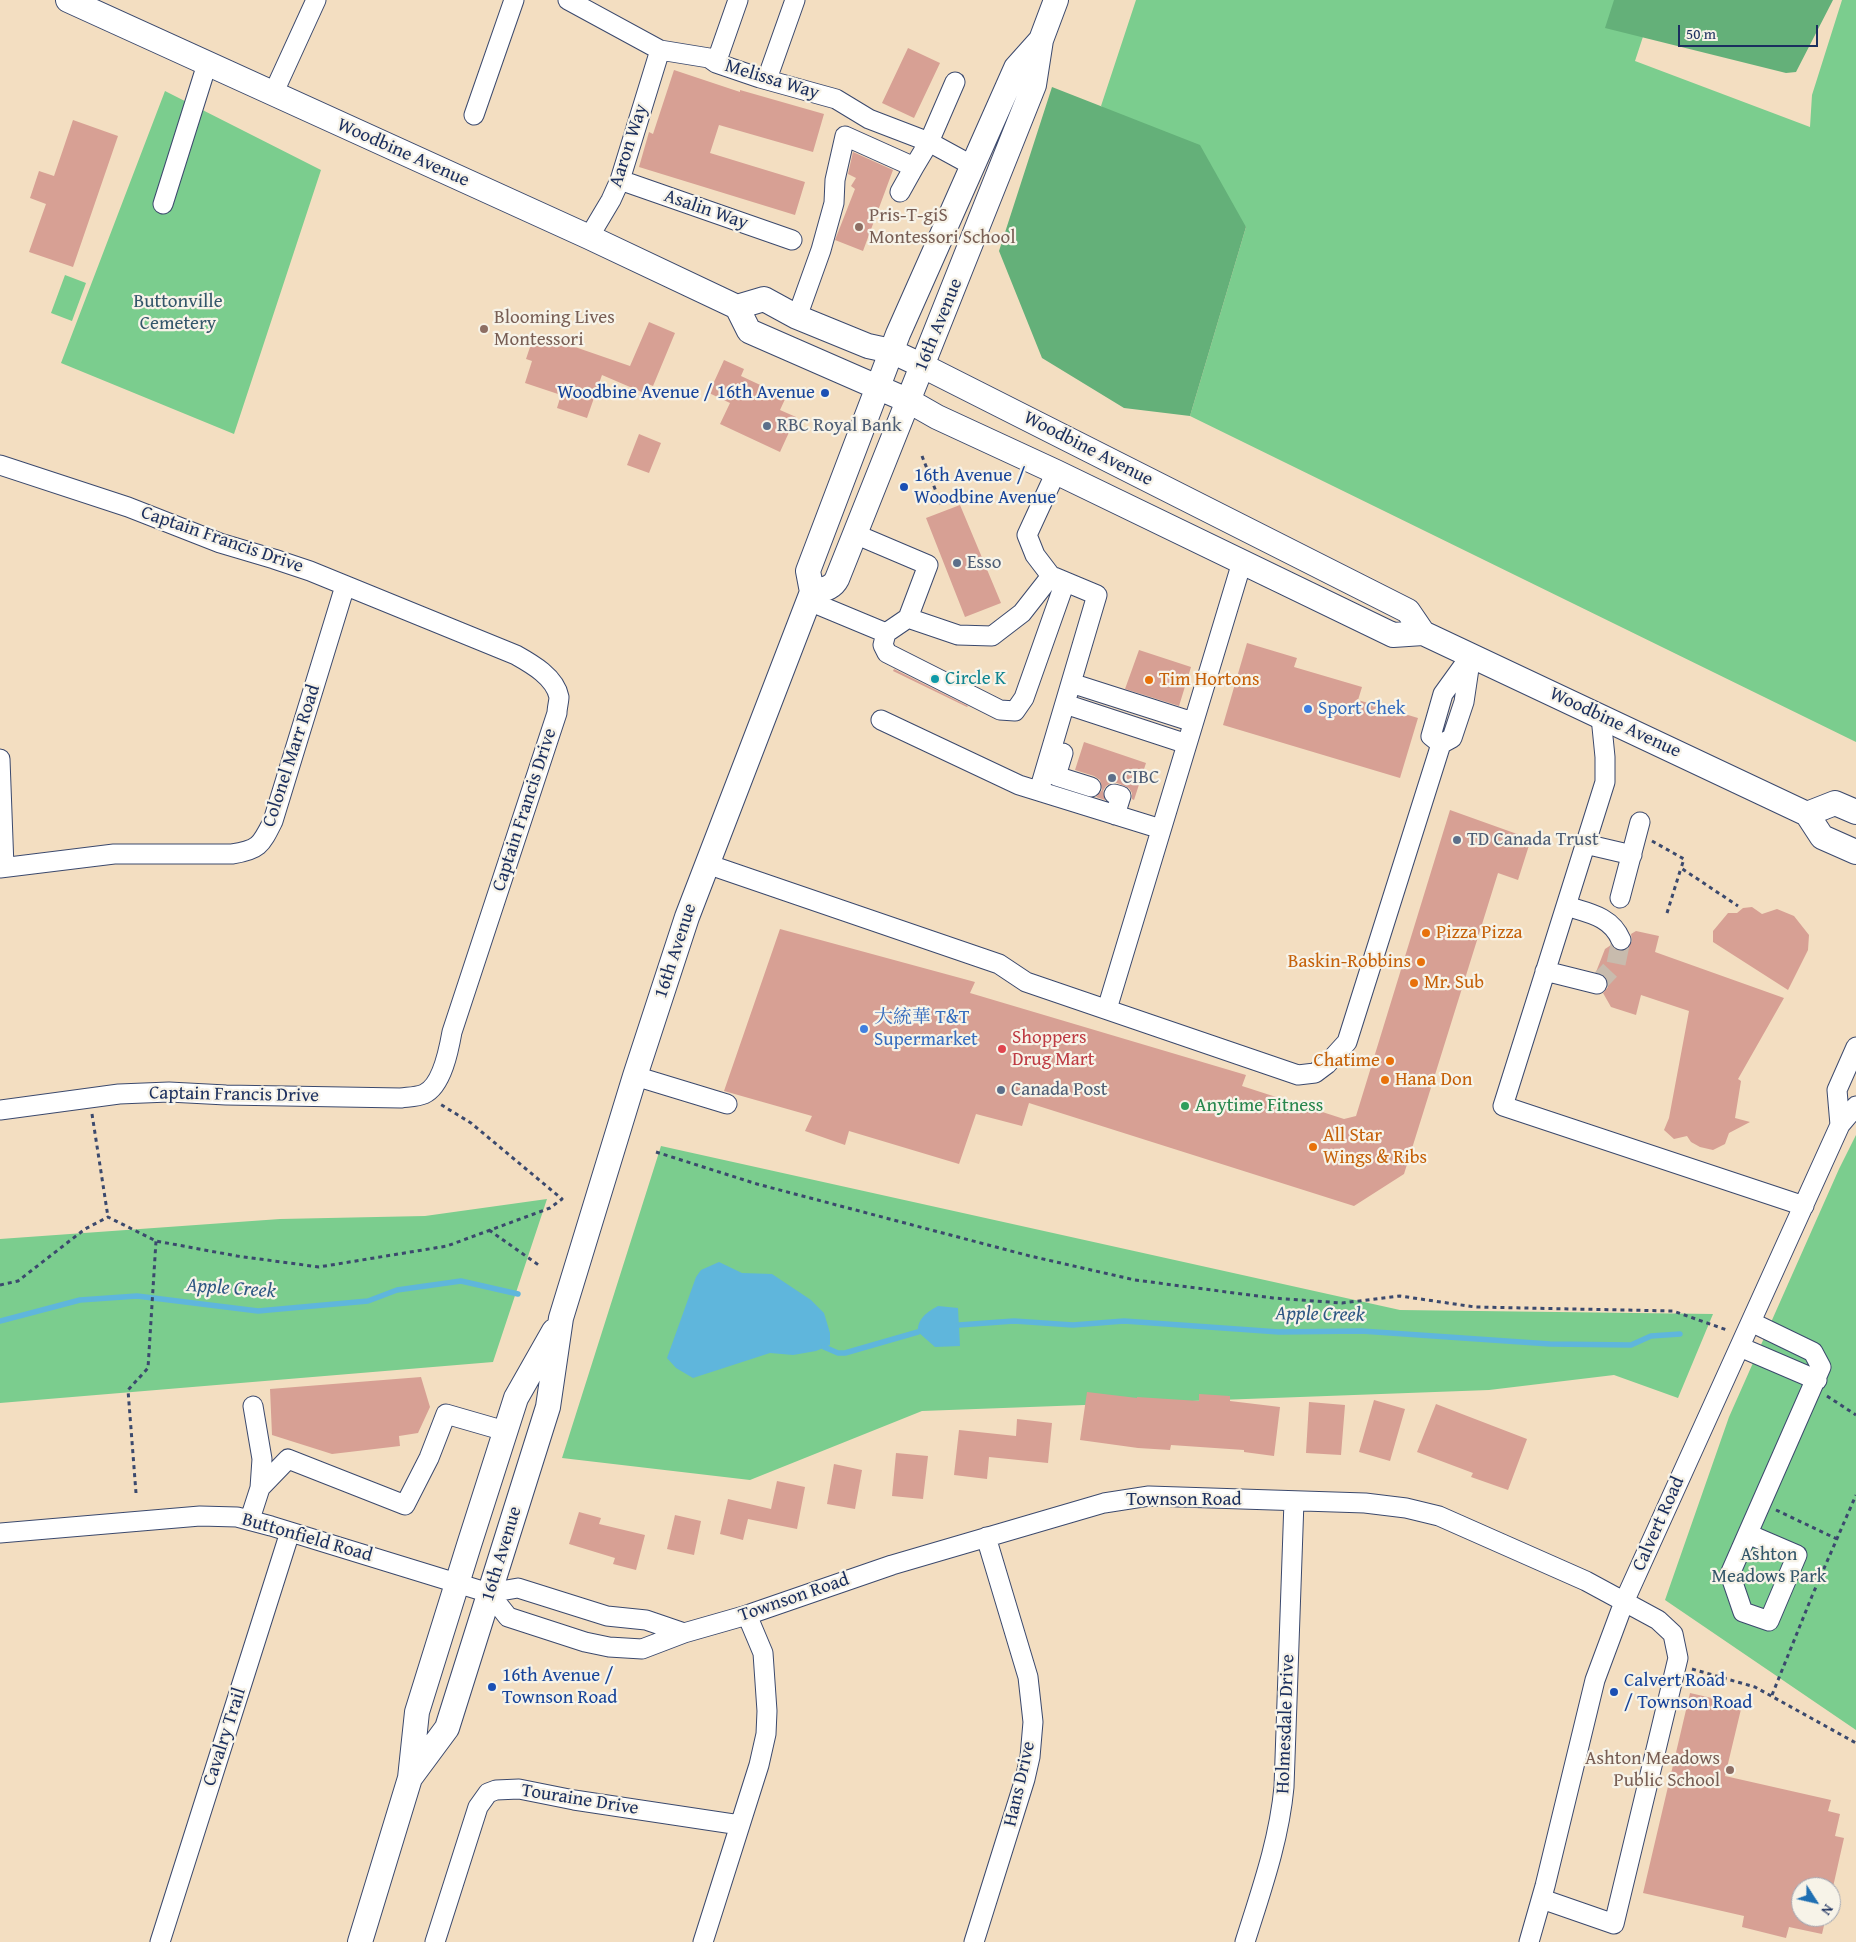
<!DOCTYPE html>
<html>
<head>
<meta charset="utf-8">
<style>
	body { margin:0 }
	#map { position:relative; width:1856px; height:1942px; overflow:hidden; background:#f3dec1; font-family:"Gentium Book Plus",serif }
	canvas { display:block }
	.north { position:absolute; left:1791px; top:1877px; width:50px; height:50px; box-sizing:border-box; background:#f7f3e8; border:1px solid #9fa5b1; border-radius:50%; rotate:125deg; font-size:14px; font-weight:700; line-height:20px; text-align:center; color:#1b2f5e }
	.north::after { content:''; display:block; margin:auto; width:18px; height:22px; background:#1f6fb2; clip-path:polygon(50% 0,100% 100%,50% 72%,0 100%) }
	.scale { position:absolute; left:1678px; top:25px; width:140px; height:22px; box-sizing:border-box; border:2px solid #1b2f5e; border-top:0; padding-left:6px; font-size:15px; line-height:18px; white-space:nowrap; color:#1b2f5e; -webkit-text-stroke:4px #f7f3e8; paint-order:stroke }
</style>
</head>
<body>
<div id="map">
<canvas width="1856" height="1942"></canvas>
<div class="north">N</div>
<div class="scale">50 m</div>
</div>
<script>
const ctx = document.querySelector('canvas').getContext('2d');
ctx.lineJoin = 'round';
function paint(path, color) { ctx.fillStyle = color; ctx.fill(path, 'evenodd'); }
function trace(path, color, width, dash) { ctx.strokeStyle = color; ctx.lineWidth = width; ctx.lineCap = dash ? 'butt' : 'round'; ctx.setLineDash(dash || []); ctx.stroke(path); }
function write(font, color, halo, rows, align = 'center') {
  ctx.font = font + ' "Gentium Book Plus","Noto Serif SC",serif'; ctx.lineWidth = 4.5; ctx.setLineDash([]); ctx.textBaseline = 'middle'; ctx.strokeStyle = halo; ctx.fillStyle = color; for (const [text, x, y, turn = 0] of rows) {
    ctx.save(); ctx.translate(x, y); ctx.rotate((+turn || 0) * Math.PI / 180); ctx.textAlign = isNaN(turn) ? turn : align; if (halo) ctx.strokeText(text, 0, 0); ctx.fillText(text, 0, 0); ctx.restore();
  }
}
const green = new Path2D(`
	M1136,0H1655L1635,61L1810,127L1812,95L1842,0H1856V742L1190,416L1246,227L1101,106Z
	M165,91L321,170L234,434L61,363Z
	M65,275L86,283L72,321L51,313Z
	M1856,1135V1730L1665,1600L1729,1417L1839,1169Z
	M661,1146L1400,1310L1713,1314L1678,1398L1614,1375L1489,1390L922,1411L750,1480L562,1458Z
	M547,1199L493,1362L0,1403V1239L280,1219L425,1216Z`);
const forest = new Path2D(`
	M1614,0H1833L1796,72L1786,73L1605,28Z
	M1052,87L1200,145L1246,227L1190,416L1124,408L1042,358L999,251Z`);
const water = new Path2D(`
	M719,1262L742,1273L772,1274L811,1300L824,1313L830,1333V1345L816,1351L793,1355L770,1353L693,1378L676,1368L667,1358L696,1277L701,1270Z
	M938,1306L958,1308L960,1346L935,1347L918,1332C917,1319 927,1312 938,1306Z`);
const stream = new Path2D(`
	M0,1321L80,1300L137,1296L258,1311L368,1301L397,1290L461,1281L518,1294
	M959,1325L1014,1321L1073,1325L1124,1321L1279,1332L1361,1331L1550,1344L1631,1345L1651,1336L1680,1334
	M824,1347L838,1353H845L918,1332`);
const building = new Path2D(`
	M908,48L940,63L914,118L882,103Z
	M674,70L740,92V90L824,114L813,152L719,125L710,153L805,182L795,215L639,167L649,132L653,134Z
	M73,120L118,136L73,267L29,252L46,204L30,198L39,171L54,176Z
	M853,152L893,170L863,251L835,240L855,189L851,186L856,178L848,174Z
	M649,322L675,333L653,386L648,384L644,393L602,375L587,418L557,408L561,395L525,383L532,361L526,359L534,335L560,344L562,339L576,344L575,347L630,366Z
	M724,360L744,369L741,376L786,397L780,410L796,417L780,452L720,424L730,403L709,393Z
	M639,434L661,443L649,473L627,465Z
	M960,505L1001,603L965,617L926,518Z
	M1247,643L1297,658L1294,667L1362,687L1358,700L1418,718L1400,778L1223,725Z
	M1139,650L1191,667L1179,706L1125,689Z
	M894,669L968,706L967,707L893,671Z
	M1084,742L1146,763L1134,800L1132,799V793L1129,788L1117,783H1111L1106,786L1103,791L1105,800L1096,797L1102,790L1100,780L1094,776L1075,770Z
	M1450,810L1531,839L1518,880L1498,873L1404,1174L1354,1206L1029,1103L1022,1126L976,1114L959,1164L849,1131L845,1145L805,1131L812,1116L724,1091L780,929L975,982L970,993L1246,1075L1242,1086L1344,1119L1356,1116Z
	M1752,907L1762,914L1777,909L1794,916L1809,935L1808,950L1788,990L1713,942V931L1728,913H1737L1743,908Z
	M1636,931L1659,936L1655,952L1784,998L1738,1079L1741,1081L1735,1118L1750,1122L1729,1133L1725,1144L1713,1150L1700,1147L1691,1142L1687,1136L1674,1139L1664,1130L1669,1118L1689,1011L1641,995L1636,1015L1611,1007L1603,993L1608,987V980L1604,976L1596,972L1605,949L1611,945L1620,951L1627,950L1632,941L1631,934Z
	M421,1377L430,1407L418,1433L399,1436L400,1446L332,1454L272,1435L270,1389Z
	M1087,1392L1137,1398V1397L1199,1401V1394L1230,1396V1401L1280,1407L1274,1456L1244,1452V1450L1171,1445L1170,1450L1138,1448L1080,1440Z
	M1374,1400L1405,1409L1390,1461L1359,1452Z
	M1309,1402L1345,1405L1341,1455L1306,1453Z
	M1436,1404L1527,1439L1508,1490L1471,1477L1473,1473L1417,1452Z
	M1017,1419L1052,1423L1048,1463L989,1457L987,1479L954,1475L959,1430L1016,1436Z
	M896,1453L928,1456L923,1499L892,1496Z
	M834,1464L862,1470L855,1509L827,1504Z
	M777,1481L805,1487L797,1529L748,1519L743,1540L720,1534L728,1499L771,1509Z
	M579,1512L601,1518L599,1524L645,1535L636,1570L613,1564L615,1558L569,1544Z
	M675,1515L701,1521L694,1555L667,1549Z
	M1690,1693L1742,1705L1725,1776L1831,1800L1828,1811L1840,1814L1835,1836L1844,1838L1833,1887H1801V1917H1826L1822,1934L1789,1927L1786,1938L1742,1927L1744,1916L1643,1893Z`);
const minorTunnel = new Path2D(`
	M1597,984L1616,964L1621,940`);
const path = new Path2D(`
	M922,456L941,504
	M1652,841L1684,859L1681,868L1738,906
	M1667,913L1681,868
	M92,1114L108,1217
	M656,1152L757,1184L1030,1256L1135,1280L1273,1298L1342,1303L1400,1296L1475,1307L1673,1311L1727,1330
	M489,1230L540,1266
	M0,1285L18,1281L85,1229L108,1217L156,1241L237,1256L319,1267L447,1246L550,1208L562,1199L471,1123L440,1104
	M1827,1396L1856,1415
	M136,1493L128,1390L148,1368L156,1241
	M1776,1510L1837,1539
	M1692,1669L1755,1687L1856,1743
	M1772,1695L1812,1596L1856,1495`);
const minor = new Path2D(`
	M568,0L660,50L709,58L716,63L760,78L836,99L869,119L929,142L973,166
	M716,63L738,0
	M767,79L795,0
	M273,94L316,0
	M474,115L514,0
	M620,180L792,240
	M900,192L914,167
	M163,204L207,64
	M589,237L611,200L620,180L660,50
	M797,317L821,250L834,203L835,180L845,136L914,167L929,142L955,82
	M0,465L128,507L220,543L274,559L310,571L516,655C532,664 555,677 559,697C559,701 557,708 557,713L452,1032C449,1049 442,1086 424,1094C417,1097 408,1097 401,1098L226,1095L169,1092L119,1094L0,1110
	M809,601L886,633L908,618L928,565L855,534
	M908,618L958,635L992,636L1022,613L1051,576L1035,555L1027,535L1056,472
	M886,633L883,645L887,653L1000,710L1015,711L1024,698L1065,582
	M1071,683L1193,722
	M1065,704L1187,744
	M1601,717L1605,757V782L1503,1106L1804,1206
	M881,720L1019,785L1161,829
	M1441,744L1431,736L1443,694L1469,658
	M1063,753L1056,776L1091,787
	M0,759L4,867
	M1039,791L1097,595L1054,577
	M1114,794L1121,796L1115,815
	M1585,844L1632,855
	M707,864L999,964L1026,982L1298,1075L1315,1073L1327,1064L1347,1042L1441,744L1452,738L1464,702L1471,655
	M0,868L114,854H232C259,850 261,845 273,821L345,586
	M1620,898L1640,822
	M1566,906C1588,913 1611,916 1621,940
	M1545,971L1597,984
	M1107,1009L1242,562
	M635,1076L727,1104
	M1840,1125L1837,1090L1856,1047
	M1740,1347L1817,1380
	M253,1406L262,1459L260,1488
	M250,1519L260,1488L288,1459L405,1505L429,1458L446,1414L505,1431
	M0,1533L200,1516L237,1517L271,1526L489,1593L518,1588L607,1616L646,1620L684,1633
	M1748,1534L1797,1555L1769,1621L1743,1612L1730,1574L1821,1367L1813,1352L1751,1322
	M489,1593L508,1617L585,1642L609,1647L642,1649L684,1633L747,1615L892,1565L1104,1503L1149,1496L1365,1503L1406,1508L1439,1516L1586,1581L1658,1620L1673,1634L1678,1658L1614,1924L1542,1899
	M160,1942L290,1532
	M435,1942L478,1807L488,1793L496,1790L519,1789L574,1800L740,1825
	M703,1942L759,1765L766,1734L767,1711L763,1653L747,1615
	M974,1942L1025,1779L1030,1757L1033,1722L1028,1677L986,1537
	M1245,1942C1261,1891 1279,1841 1284,1787L1294,1501
	M1529,1942L1545,1886L1595,1680L1624,1602L1840,1125L1856,1106`);
const major = new Path2D(`
	M68,0L589,237L737,307L749,331L909,401L937,417L1056,472L1393,635L1423,633
	M737,307L764,299L797,317L868,346L891,351L923,366L1408,611L1423,633L1807,814L1822,837L1856,852
	M812,592C823,589 832,589 837,579L1034,85L1041,40L1056,0
	M1807,814L1835,803L1856,812
	M410,1778L447,1728L548,1407L561,1318L635,1076L687,917L812,592L808,571L898,334L1016,68L1041,40
	M360,1942L410,1778L417,1712L469,1545L516,1398L554,1331`);
const markers = [
	[859,227,5,"#8d6e63"],
	[484,329,5,"#8d6e63"],
	[825,393,5,"#1a4fb4"],
	[767,426,5,"#5c6f8a"],
	[904,487,5,"#1a4fb4"],
	[957,563,5,"#5c6f8a"],
	[935,679,5,"#0f9aa8"],
	[1149,680,5,"#e8710a"],
	[1308,709,5,"#3f7fe0"],
	[1112,778,5,"#5c6f8a"],
	[1457,840,5,"#5c6f8a"],
	[1426,933,5,"#e8710a"],
	[1421,962,5,"#e8710a"],
	[1414,983,5,"#e8710a"],
	[864,1029,5,"#3f7fe0"],
	[1002,1049,5,"#e0444e"],
	[1390,1061,5,"#e8710a"],
	[1385,1080,5,"#e8710a"],
	[1001,1090,5,"#5c6f8a"],
	[1185,1106,5,"#2e9e5b"],
	[1313,1147,5,"#e8710a"],
	[492,1687,5,"#1a4fb4"],
	[1614,1692,5,"#1a4fb4"],
	[1730,1770,5,"#8d6e63"]
];
const streetNames = [
	["Melissa Way",772,80,17],
	["Aaron Way",629,146,-72],
	["Woodbine Avenue",403,153,24],
	["Asalin Way",706,210,19],
	["16th Avenue",939,325,-68],
	["Woodbine Avenue",1088,449,27],
	["Captain Francis Drive",222,540,19],
	["Woodbine Avenue",1615,723,25],
	["Colonel Marr Road",292,756,-72],
	["Captain Francis Drive",525,810,-72],
	["16th Avenue",676,951,-72],
	["Captain Francis Drive",234,1095,1],
	["Townson Road",1184,1500],
	["Calvert Road",1659,1524,-66],
	["Buttonfield Road",307,1538,16],
	["16th Avenue",502,1554,-73],
	["Townson Road",794,1598,-19],
	["Holmesdale Drive",1286,1724,-88],
	["Cavalry Trail",225,1737,-72],
	["Hans Drive",1020,1784,-77],
	["Touraine Drive",580,1800,9]
];
const educationNames = [
	["Pris-T-giS",869,216],
	["Montessori School",869,238],
	["Blooming Lives",494,318],
	["Montessori",494,340],
	["Ashton Meadows",1720,1759,"right"],
	["Public School",1720,1781,"right"]
];
const parkNames = [
	["Buttonville",178,302],
	["Cemetery",178,324],
	["Ashton",1769,1555],
	["Meadows Park",1769,1577]
];
const transitNames = [
	["Woodbine Avenue / 16th Avenue",815,393,"right"],
	["16th Avenue /",914,476],
	["Woodbine Avenue",914,498],
	["16th Avenue /",502,1676],
	["Townson Road",502,1698],
	["Calvert Road",1624,1681],
	["/ Townson Road",1624,1703]
];
const serviceNames = [
	["RBC Royal Bank",777,426],
	["Esso",967,563],
	["CIBC",1122,778],
	["TD Canada Trust",1467,840],
	["Canada Post",1011,1090]
];
const cultureNames = [
	["Circle K",945,679]
];
const foodNames = [
	["Tim Hortons",1159,680],
	["Pizza Pizza",1436,933],
	["Baskin-Robbins",1411,962,"right"],
	["Mr. Sub",1424,983],
	["Chatime",1380,1061,"right"],
	["Hana Don",1395,1080],
	["All Star",1323,1136],
	["Wings & Ribs",1323,1158]
];
const shopNames = [
	["Sport Chek",1318,709],
	["大統華 T&T",874,1018],
	["Supermarket",874,1040]
];
const healthNames = [
	["Shoppers",1012,1038],
	["Drug Mart",1012,1060]
];
const leisureNames = [
	["Anytime Fitness",1195,1106]
];
const waterNames = [
	["Apple Creek",231,1289,4],
	["Apple Creek",1320,1315,1]
];
paint(green, '#7bcd8e');
paint(forest, '#64b079');
paint(water, '#5fb6dc');
trace(stream, '#5fb6dc', 5.5);
paint(building, '#d7a094');
trace(minorTunnel, '#c8bbad', 19, [19, 9]);
trace(minor, '#3b496d', 21);
trace(major, '#3b496d', 26);
trace(path, '#3b496d', 3, [4, 4]);
trace(minor, '#fff', 19);
trace(major, '#fff', 24);
for (const [x, y, r, color] of markers) { const dot = new Path2D(); dot.arc(x, y, r, 0, 2 * Math.PI); ctx.fillStyle = color; ctx.fill(dot); trace(dot, '#f7f3e8', 2); }
write('19px', '#1b2f5e', '#f7f3e8', streetNames);
write('19px', '#785e54', '#f7f3e8', educationNames, 'left');
write('19px', '#33566a', '#f7f3e8', parkNames);
write('19px', '#164399', '#f7f3e8', transitNames, 'left');
write('19px', '#4e5e75', '#f7f3e8', serviceNames, 'left');
write('19px', '#0d838f', '#f7f3e8', cultureNames, 'left');
write('19px', '#c56008', '#f7f3e8', foodNames, 'left');
write('19px', '#366cbe', '#f7f3e8', shopNames, 'left');
write('19px', '#be3a42', '#f7f3e8', healthNames, 'left');
write('19px', '#27864d', '#f7f3e8', leisureNames, 'left');
write('italic 20px', '#2f5884', '#f7f3e8', waterNames);
</script>
</body>
</html>
